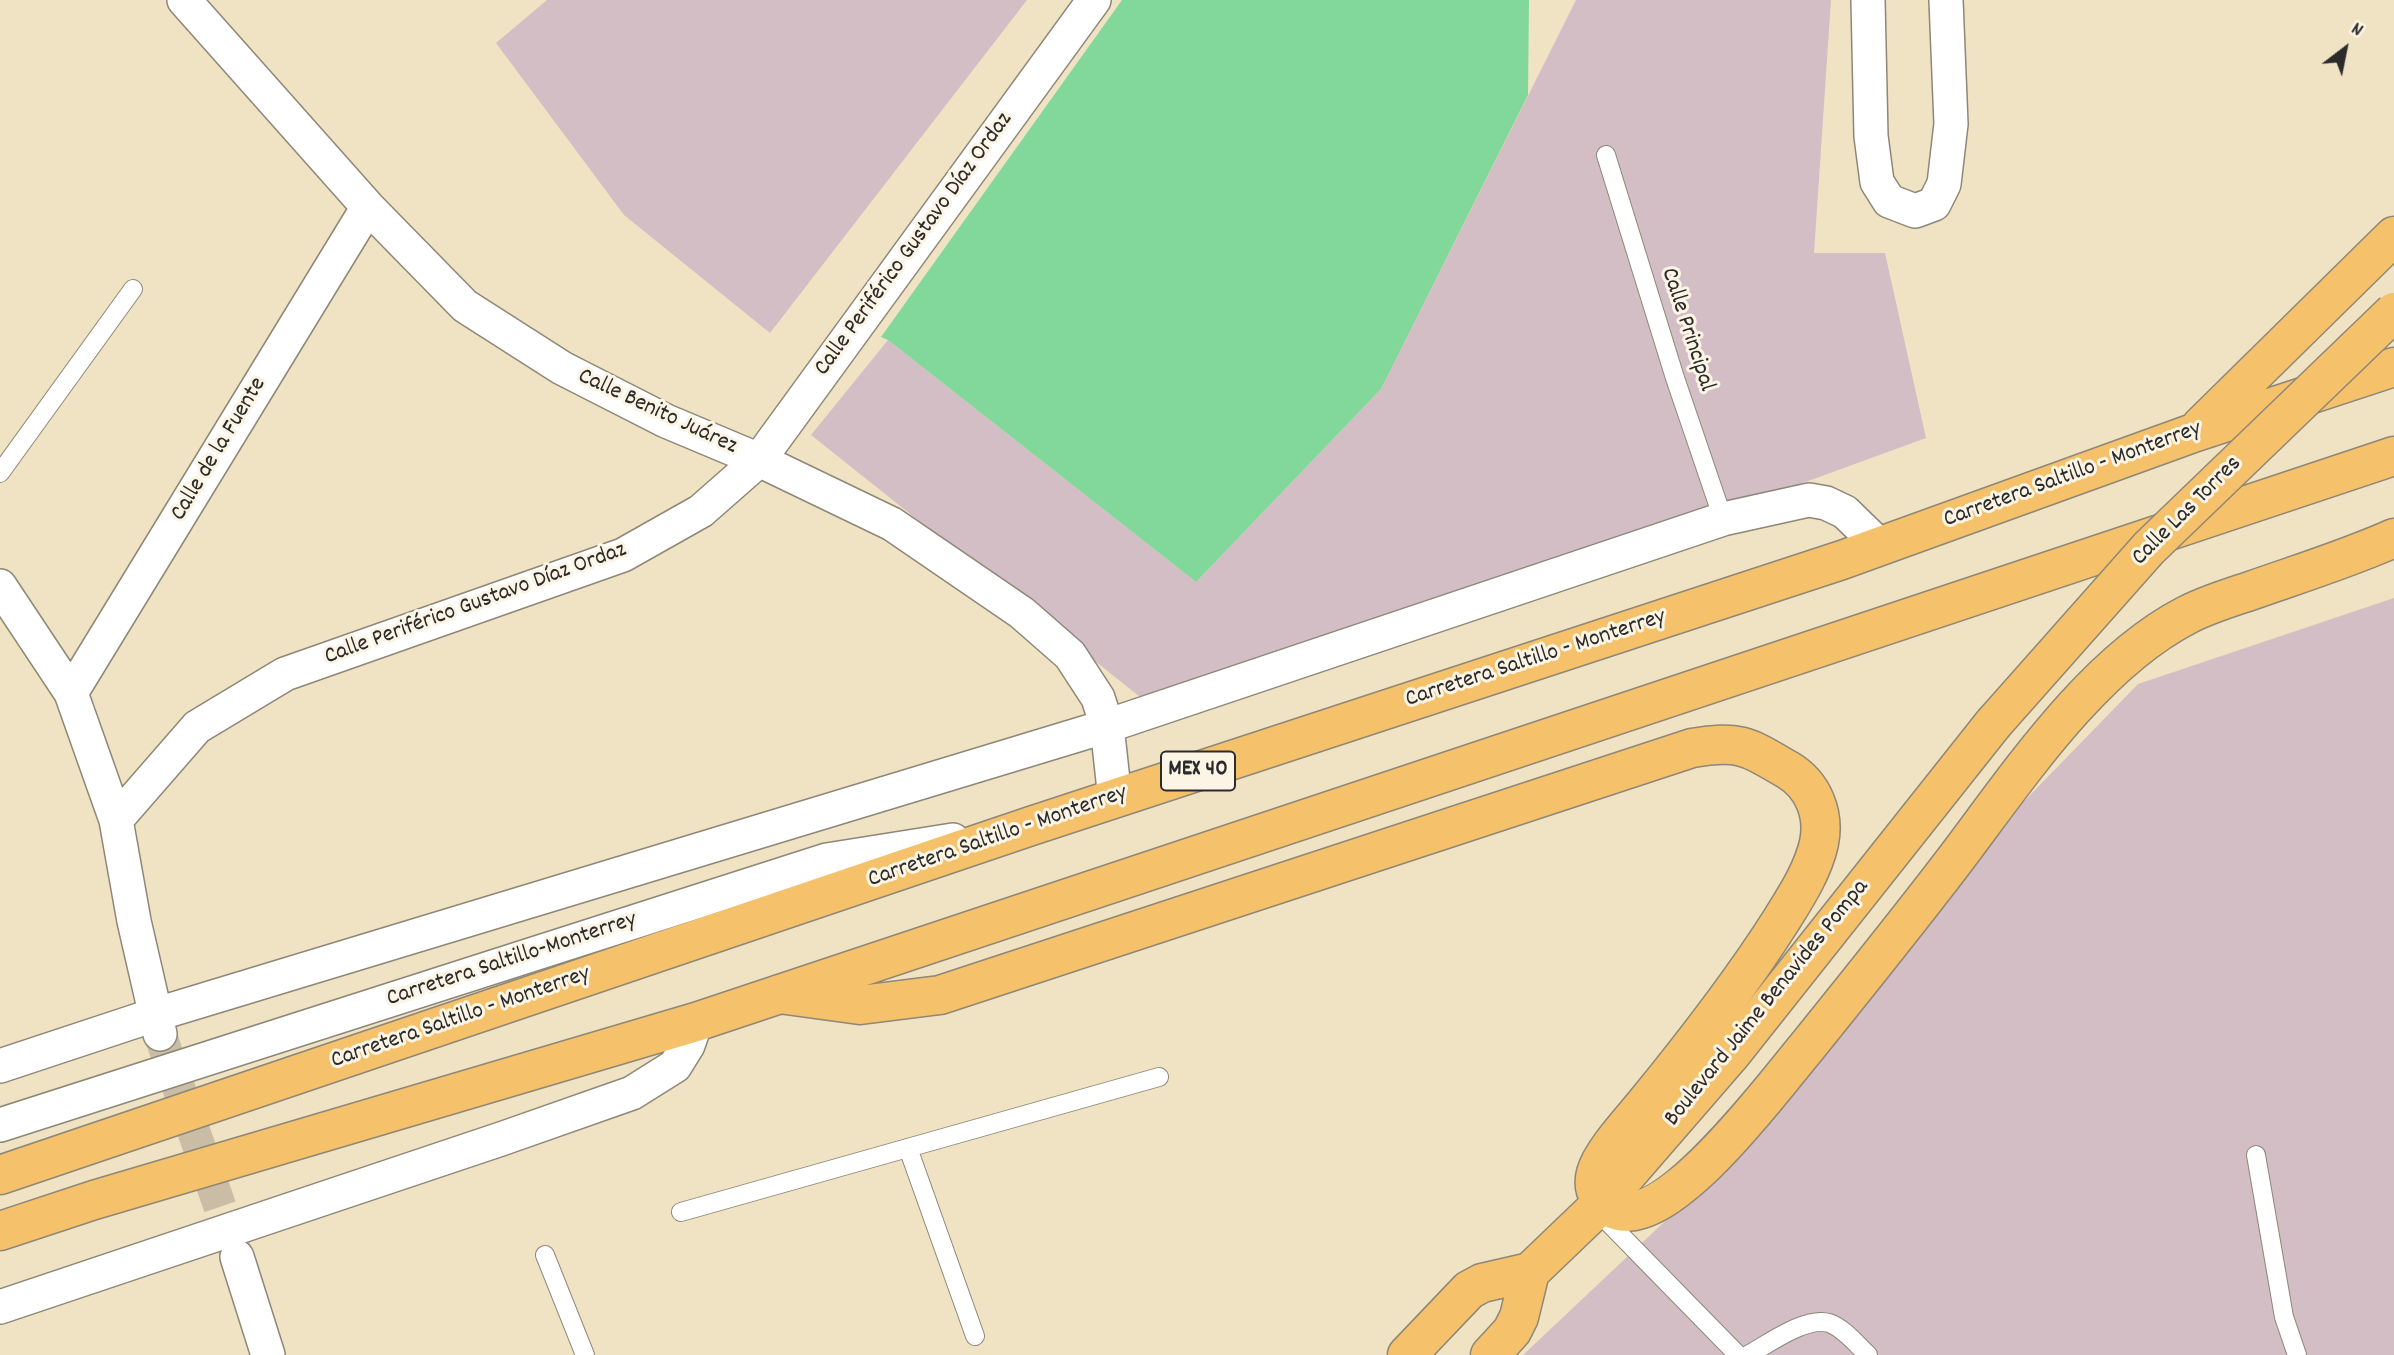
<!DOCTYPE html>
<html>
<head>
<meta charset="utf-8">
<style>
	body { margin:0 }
	#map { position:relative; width:2394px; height:1355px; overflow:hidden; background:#f0e3c4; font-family:Dekko,sans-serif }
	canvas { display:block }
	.north { position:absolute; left:2310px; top:14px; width:70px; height:70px; -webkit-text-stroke:5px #fcf5e5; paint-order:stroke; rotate:32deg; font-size:19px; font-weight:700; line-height:28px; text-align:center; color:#2b2b2b }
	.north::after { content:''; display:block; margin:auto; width:24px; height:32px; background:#2b2b2b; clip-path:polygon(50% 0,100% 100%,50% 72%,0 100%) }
</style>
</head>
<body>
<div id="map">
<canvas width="2394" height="1355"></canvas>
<div class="north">N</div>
</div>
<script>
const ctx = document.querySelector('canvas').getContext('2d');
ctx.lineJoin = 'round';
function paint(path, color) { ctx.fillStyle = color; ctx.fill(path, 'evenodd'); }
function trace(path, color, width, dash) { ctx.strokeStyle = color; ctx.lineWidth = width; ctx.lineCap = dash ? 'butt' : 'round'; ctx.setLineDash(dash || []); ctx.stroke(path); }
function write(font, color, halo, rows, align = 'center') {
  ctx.font = font + ' Dekko,sans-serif'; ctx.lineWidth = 6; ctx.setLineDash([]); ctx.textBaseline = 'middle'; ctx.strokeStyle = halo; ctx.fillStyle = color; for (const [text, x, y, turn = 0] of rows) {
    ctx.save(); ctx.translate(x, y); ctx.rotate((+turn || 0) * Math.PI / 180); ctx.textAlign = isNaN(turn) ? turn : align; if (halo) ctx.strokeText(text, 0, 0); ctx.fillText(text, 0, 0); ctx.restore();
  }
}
const industrial = new Path2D(`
	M547,0H1027L770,333L624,215L496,43Z
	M1576,0H1831L1814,253H1885L1926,438L1164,716L811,435L888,340L1196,582L1381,389Z
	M2394,598V1355H1523L1766,1126L2001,825L2138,684Z`);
const green = new Path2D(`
	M1122,0H1529L1528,95L1381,389L1196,582L888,340L881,337Z`);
const minorTunnel = new Path2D(`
	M160,1034L237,1256`);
const service = new Path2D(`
	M1606,155L1675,378L1723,519
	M0,473L133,289
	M908,1148L975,1336
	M2256,1155L2284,1317L2297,1355
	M681,1212L1159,1077
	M1600,1214L1738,1355
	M545,1255L585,1355
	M1748,1355C1768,1344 1806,1316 1829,1323C1844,1328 1857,1345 1868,1355`);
const minor = new Path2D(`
	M184,0L368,207L465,306L562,368L666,421L759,460L892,524L1022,613L1070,655L1098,698L1107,726L1115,799
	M1868,0L1871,136L1877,182L1889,201L1915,211L1934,204L1944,184L1951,124L1946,0
	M0,586L71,693L116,820L134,921L160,1034
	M71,693L368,207
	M116,820L197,727L285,674L623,555L701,511L759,460L1094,0
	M0,1066L154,1015L1107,726L1723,519L1809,500L1826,503L1845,512L1880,546
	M0,1125L827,860L953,840
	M237,1257L268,1355
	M0,1307L501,1139L632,1093L675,1066L688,1045L696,1022`);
const primary = new Path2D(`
	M1407,1355L1469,1290L1482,1283L1530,1272L1602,1203L1732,1053L1993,724
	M1490,1355L1512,1331L1519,1317L1530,1272`);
const trunk = new Path2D(`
	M2201,426L2394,236
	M779,994L860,1005L940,995L1692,748C1740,740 1747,746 1788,770C1813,785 1825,814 1819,843C1813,870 1797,895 1782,919C1741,984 1694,1044 1645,1104C1632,1120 1601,1153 1596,1173C1591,1191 1601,1206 1619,1211C1673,1224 1774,1086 1806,1048C1856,986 1906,924 1954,861C2017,778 2092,664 2187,615C2206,605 2229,598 2250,591C2298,574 2347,559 2394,538
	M0,1175L1031,826L1842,560L2196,432L2394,367
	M0,1231L94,1200L696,1022L2394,456`);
const primaryBridge = new Path2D(`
	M1993,724L2149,548L2394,312`);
const shields = [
	[1198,771,74]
];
const shieldNames = [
	["MEX 40",1198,771]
];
const streetNames = [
	["Calle Periférico Gustavo Díaz Ordaz",915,245,-54],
	["Calle Principal",1686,330,72],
	["Calle Benito Juárez",657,413,25],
	["Calle de la Fuente",220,450,-59],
	["Carretera Saltillo - Monterrey",2073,476,-20],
	["Calle Las Torres",2188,512,-45],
	["Calle Periférico Gustavo Díaz Ordaz",476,605,-20],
	["Carretera Saltillo - Monterrey",1536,660,-18],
	["Carretera Saltillo - Monterrey",998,838,-19],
	["Carretera Saltillo-Monterrey",512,961,-18],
	["Boulevard Jaime Benavides Pompa",1768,1004,-51],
	["Carretera Saltillo - Monterrey",461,1019,-19]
];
paint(industrial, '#d2bec4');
paint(green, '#82d89b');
trace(minorTunnel, '#c9bea5', 33, [33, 17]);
trace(service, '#8e8778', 20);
trace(minor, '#8e8778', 36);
trace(primary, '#8e8778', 41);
trace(trunk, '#8e8778', 41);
trace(service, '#fff', 18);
trace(minor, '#fff', 33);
trace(primary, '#f5c16b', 38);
trace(trunk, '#f5c16b', 38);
trace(primaryBridge, '#8e8778', 41, []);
trace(primaryBridge, '#f5c16b', 38);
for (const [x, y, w] of shields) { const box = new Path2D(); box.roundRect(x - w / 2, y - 19.5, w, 39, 5); ctx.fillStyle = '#fcf5e5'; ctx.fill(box); trace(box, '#2b2b2b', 2); }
write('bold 23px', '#2b2b2b', null, shieldNames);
write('24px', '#2b2b2b', '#fcf5e5', streetNames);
</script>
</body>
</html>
